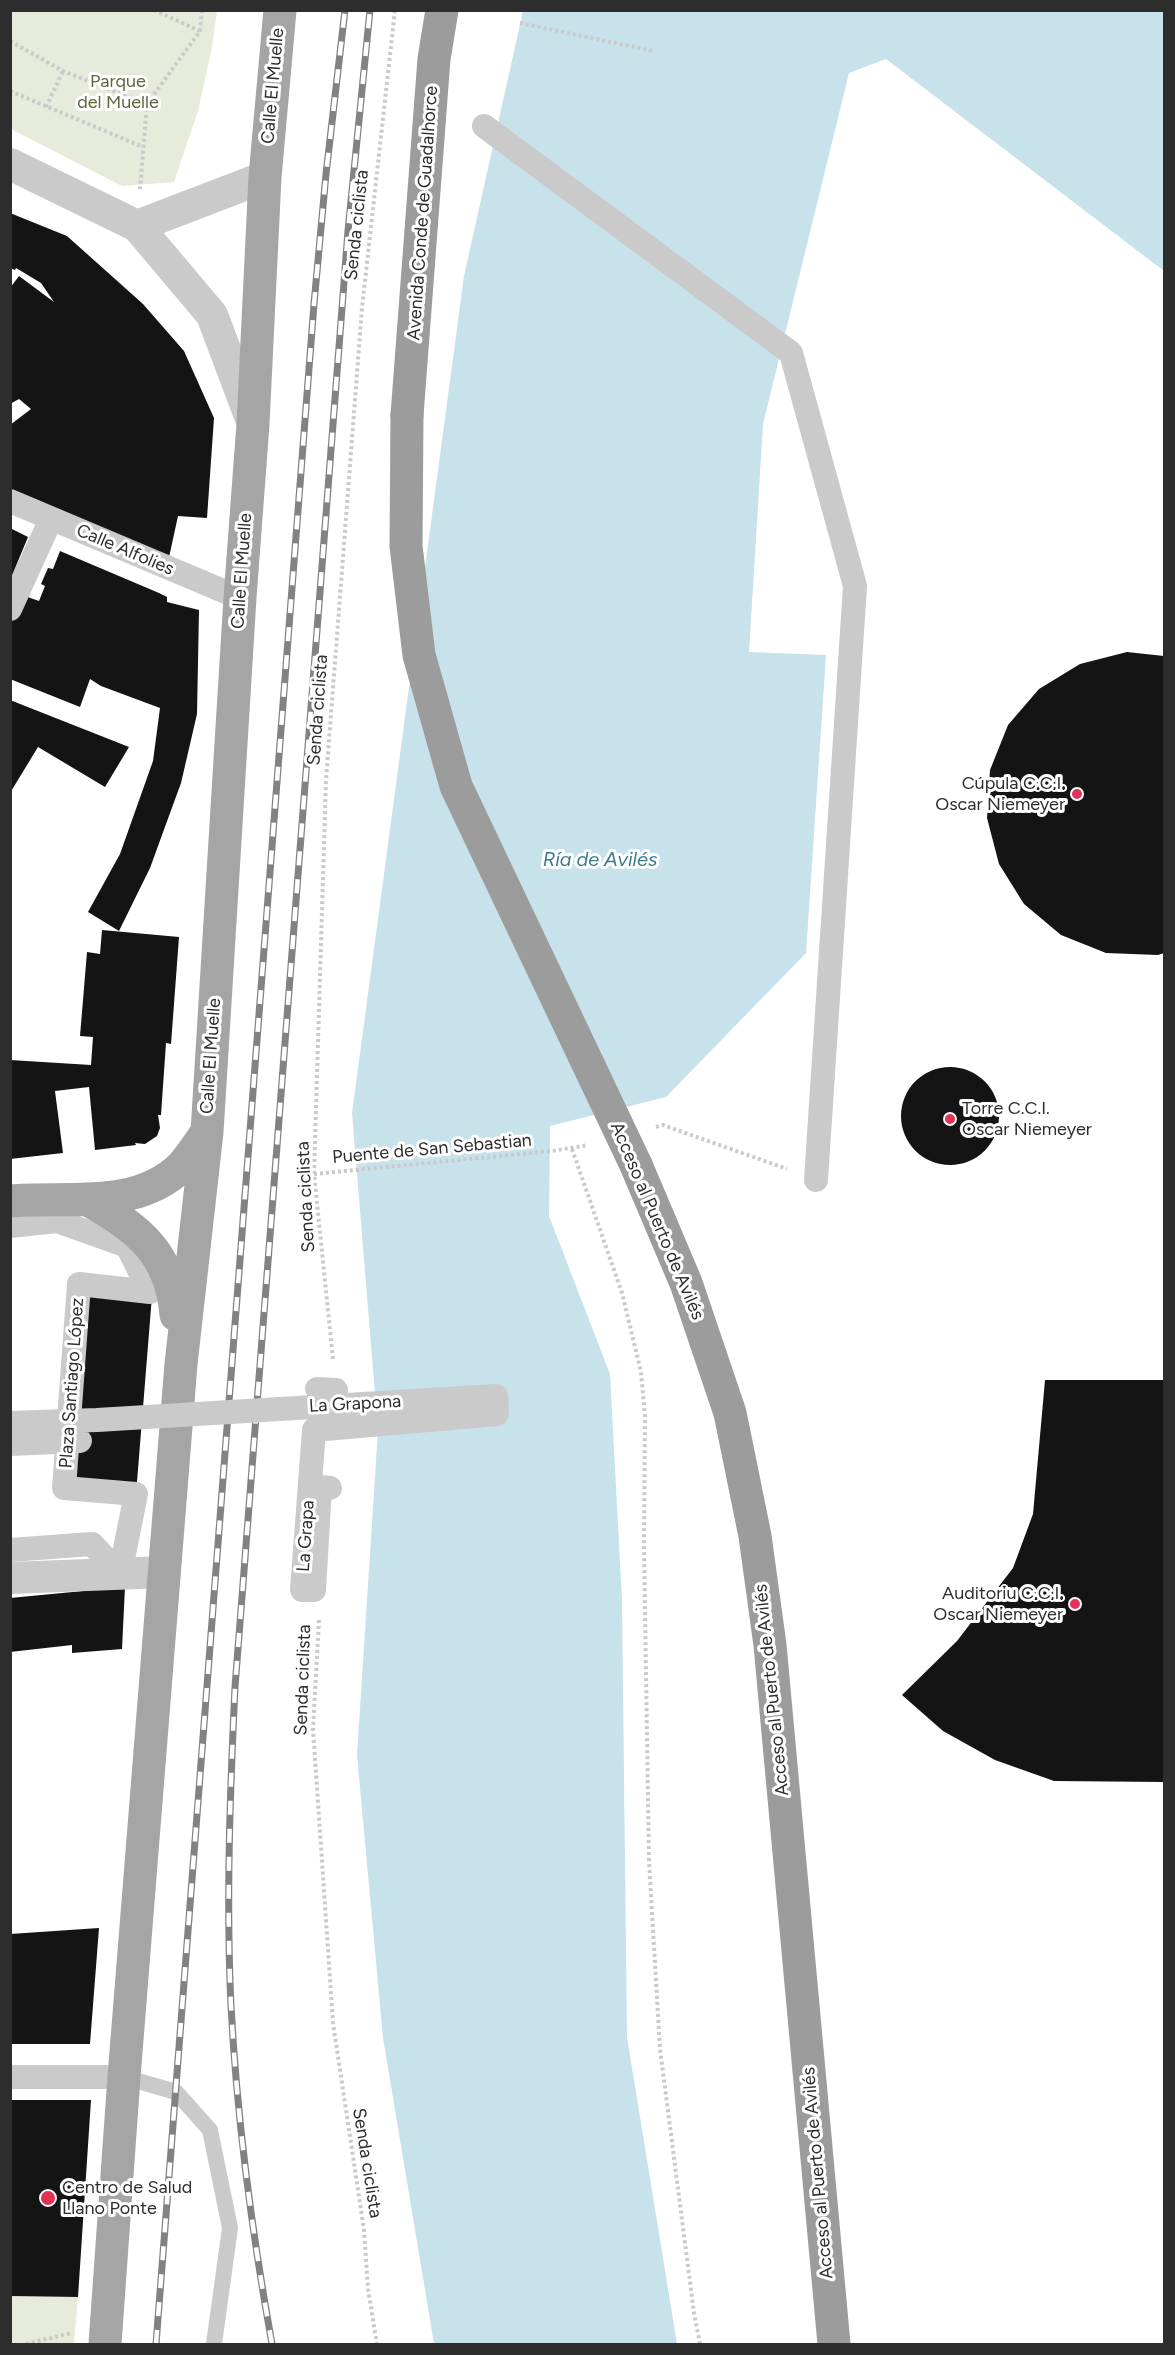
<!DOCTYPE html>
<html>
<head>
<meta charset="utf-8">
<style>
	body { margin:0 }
	#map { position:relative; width:1175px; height:2355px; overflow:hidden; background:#fff; font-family:Figtree,sans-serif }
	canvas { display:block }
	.frame { position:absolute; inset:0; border:12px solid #2d2d2d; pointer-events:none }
</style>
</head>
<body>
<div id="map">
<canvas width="1175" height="2355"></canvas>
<div class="frame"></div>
</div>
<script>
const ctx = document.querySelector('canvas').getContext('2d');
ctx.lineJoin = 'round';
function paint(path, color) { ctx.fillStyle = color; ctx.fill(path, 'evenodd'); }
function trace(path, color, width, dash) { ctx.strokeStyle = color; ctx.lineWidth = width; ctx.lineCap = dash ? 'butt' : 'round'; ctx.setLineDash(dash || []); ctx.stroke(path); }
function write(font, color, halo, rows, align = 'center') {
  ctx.font = font + ' Figtree,sans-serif'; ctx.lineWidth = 6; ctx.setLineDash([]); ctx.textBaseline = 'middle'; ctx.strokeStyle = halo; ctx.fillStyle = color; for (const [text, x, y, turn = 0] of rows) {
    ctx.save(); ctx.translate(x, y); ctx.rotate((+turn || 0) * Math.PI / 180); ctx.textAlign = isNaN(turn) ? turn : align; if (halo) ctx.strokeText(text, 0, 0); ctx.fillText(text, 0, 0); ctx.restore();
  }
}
const green = new Path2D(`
	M10,11H217L212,47L198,111L174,182L122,186L11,129Z
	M11,2296L78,2297L74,2344H11Z`);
const water = new Path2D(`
	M523,11H1164V271L886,59L849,73L763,424L749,652L826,655L806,953L666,1097L550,1126L549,1216L610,1374L622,1600L627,2037L677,2344H434L383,2038L357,1755L378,1430L352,1113L464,276Z`);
const building = new Path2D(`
	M10,213L67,236L143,304L184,351L214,418L207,518L178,516L168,562L10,490V425L31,409L19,399L10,404V288L19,276L54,302L41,283L16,268L15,270L10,268Z
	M10,528L28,537L11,578H10Z
	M60,551L159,593L167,597V602L199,610L197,714L181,783L150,868L119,931L88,912L120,854L153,761L160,708L101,686L90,679L80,707L10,679V627L19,594L39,601L45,586L41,584L48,568L53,569Z
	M1127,652L1164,656V953L1158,955L1106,953L1061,935L1024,904L999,864L987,818L990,770L1008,725L1039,689L1080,664Z
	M10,700L129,747L105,787L38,747L10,793Z
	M102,930L179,937L171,1044L166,1043L161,1115H158L160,1128L157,1136L145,1144L135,1143L136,1145L95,1150L89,1087L55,1091L63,1153L10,1159V1060L91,1065L93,1037L80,1036L87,952L100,954Z
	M901 1116a49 49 0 1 1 98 0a49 49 0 1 1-98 0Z
	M80,1290L152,1296L136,1494L64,1488Z
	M1045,1380H1164V1782L1054,1781L995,1760L943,1731L902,1695L957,1641L1013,1568L1033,1514Z
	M125,1587L122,1649L72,1653V1645L10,1652V1598Z
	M99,1928L90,2044H10V1934Z
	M10,2100H91L78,2297L10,2296Z`);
const path = new Path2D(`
	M154,10L200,31
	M520,23L653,51
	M10,41L63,71L147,104L140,189
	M10,91L143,147
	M147,104L200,31L202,10
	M46,107L63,71
	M656,1127L663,1125L787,1169
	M572,1149L622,1293L641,1372L645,1416L644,1548L649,1861L660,2049L694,2313L700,2344
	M314,1174L552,1151L588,1145
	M333,1359L314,1174L326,780L362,308L395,10
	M319,1620L313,1729L333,2023L364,2230L368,2289L377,2344
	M26,2344L72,2333`);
const service = new Path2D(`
	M124,2077L176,2092L210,2130L230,2228L214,2344`);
const pedestrian = new Path2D(`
	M484,126L791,353L855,586L816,1180
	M10,501L240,598
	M10,609L51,519
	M10,1226L57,1221L127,1246L150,1292L79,1284L64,1488L136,1494L120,1574L92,1544L10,1550
	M317,1389L336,1390
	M314,1430L302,1590H314L320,1487L330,1488
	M10,2077H124`);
const minor = new Path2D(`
	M10,164L137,226L212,315L253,424
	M137,226L265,177
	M10,1578L165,1572`);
const primary = new Path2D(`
	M88,1200C139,1228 171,1254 176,1315
	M10,1201C68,1196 136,1211 182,1166C191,1156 199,1143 207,1132
	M105,2344L124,2077L181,1364L207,1132L240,598L253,424L265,177L280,10`);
const trunk = new Path2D(`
	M407,415L434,59L442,10
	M636,1165L686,1283L730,1413L755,1536L770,1645L834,2344`);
const rail = new Path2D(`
	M156,2344L314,304L326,174L345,10
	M272,2344C252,2233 237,2119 231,2006C226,1900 230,1793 235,1687L348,231L370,10`);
const pedestrianBridge = new Path2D(`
	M10,1423L97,1420L496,1396L497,1414L314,1430
	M10,1444L80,1441`);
const trunkBridge = new Path2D(`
	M407,415L406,546L419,655L456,786L636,1165`);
const markers = [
	[1077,794,6,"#e23257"],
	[950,1119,6,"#e23257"],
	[1075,1604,6,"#e23257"],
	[48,2198,8,"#e23257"]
];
const parkNames = [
	["Parque",118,82],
	["del Muelle",118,103]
];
const streetNames = [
	["Calle El Muelle",273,86,-85],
	["Avenida Conde de Guadalhorce",423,213,-86],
	["Senda ciclista",357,225,-84],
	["Calle Alfolies",125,550,23],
	["Calle El Muelle",242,571,-86],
	["Senda ciclista",318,710,-86],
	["Calle El Muelle",211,1056,-86],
	["Puente de San Sebastian",432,1149,-5],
	["Senda ciclista",306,1197,-93],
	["Acceso al Puerto de Avilés",657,1221,67],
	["Plaza Santiago López",72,1383,-86],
	["La Grapona",355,1404,-3],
	["La Grapa",306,1536,-86],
	["Senda ciclista",303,1680,-88],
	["Acceso al Puerto de Avilés",772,1690,-96],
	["Senda ciclista",367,2163,81],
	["Acceso al Puerto de Avilés",818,2173,-95]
];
const poiNames = [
	["Cúpula C.C.I.",1065,784],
	["Oscar Niemeyer",1065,805],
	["Torre C.C.I.",962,1109,"left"],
	["Oscar Niemeyer",962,1130,"left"],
	["Auditoriu C.C.I.",1063,1594],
	["Oscar Niemeyer",1063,1615],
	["Centro de Salud",62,2188,"left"],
	["Llano Ponte",62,2209,"left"]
];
const waterNames = [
	["Ría de Avilés",600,860]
];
paint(green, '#e6ebdb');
paint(water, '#c7e2ea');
paint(building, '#141414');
trace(path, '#cacaca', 4, [3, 3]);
trace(service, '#cacaca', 16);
trace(pedestrian, '#cacaca', 24);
trace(minor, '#cacaca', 32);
trace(primary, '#a5a5a5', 33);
trace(trunk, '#9c9c9c', 33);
trace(rail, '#828282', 7);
trace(rail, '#fff', 4.5, [14]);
trace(pedestrianBridge, '#cacaca', 24);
trace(trunkBridge, '#9c9c9c', 33);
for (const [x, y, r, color] of markers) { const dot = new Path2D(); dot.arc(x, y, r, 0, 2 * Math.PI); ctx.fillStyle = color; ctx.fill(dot); trace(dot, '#fff', 2); }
write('18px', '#57683c', '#fff', parkNames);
write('18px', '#2d2d2d', '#fff', streetNames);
write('18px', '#2d2d2d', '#fff', poiNames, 'right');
write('italic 20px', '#3d7a8e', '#fff', waterNames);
</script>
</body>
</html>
